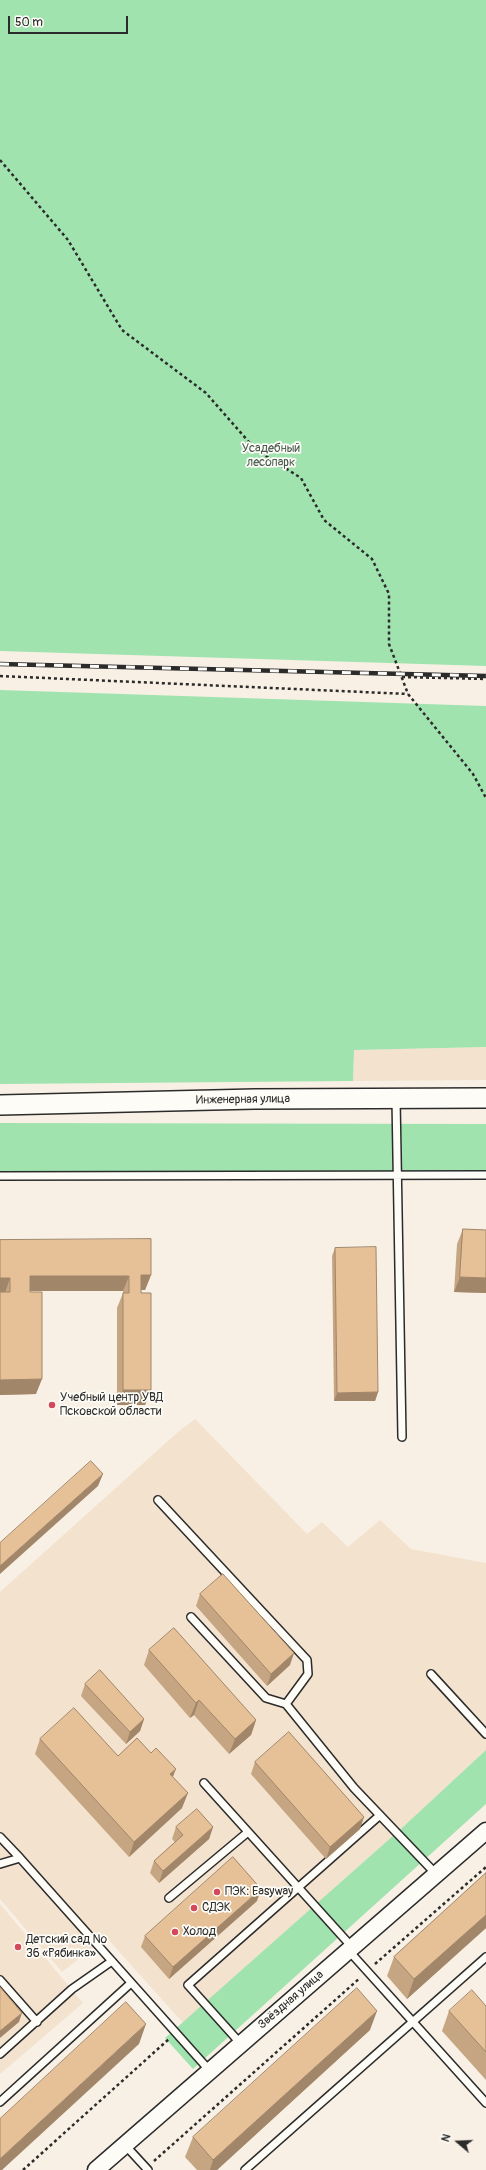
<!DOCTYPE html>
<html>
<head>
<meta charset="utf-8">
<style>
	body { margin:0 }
	#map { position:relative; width:486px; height:2170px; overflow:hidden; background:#f8f0e4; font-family:Pangolin,sans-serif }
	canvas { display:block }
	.north { position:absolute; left:438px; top:2122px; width:40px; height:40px; -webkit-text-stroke:3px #fdfcf7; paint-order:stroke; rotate:289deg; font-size:11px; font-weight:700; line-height:16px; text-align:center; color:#2b2b2b }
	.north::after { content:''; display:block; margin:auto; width:14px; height:18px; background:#2b2b2b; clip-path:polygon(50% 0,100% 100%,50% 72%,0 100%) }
	.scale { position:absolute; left:8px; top:16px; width:120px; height:18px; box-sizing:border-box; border:2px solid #2b2b2b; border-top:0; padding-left:5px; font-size:12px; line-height:14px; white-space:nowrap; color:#2b2b2b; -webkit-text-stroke:3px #fdfcf7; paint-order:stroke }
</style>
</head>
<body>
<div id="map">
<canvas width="486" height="2170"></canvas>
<div class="north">N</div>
<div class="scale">50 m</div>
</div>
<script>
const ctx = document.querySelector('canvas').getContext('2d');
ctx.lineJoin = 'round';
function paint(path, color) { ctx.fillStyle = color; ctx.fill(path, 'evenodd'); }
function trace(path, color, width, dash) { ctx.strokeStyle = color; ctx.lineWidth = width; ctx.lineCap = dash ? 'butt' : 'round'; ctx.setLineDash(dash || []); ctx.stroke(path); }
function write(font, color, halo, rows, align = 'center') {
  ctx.font = font + ' Pangolin,sans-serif'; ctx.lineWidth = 3.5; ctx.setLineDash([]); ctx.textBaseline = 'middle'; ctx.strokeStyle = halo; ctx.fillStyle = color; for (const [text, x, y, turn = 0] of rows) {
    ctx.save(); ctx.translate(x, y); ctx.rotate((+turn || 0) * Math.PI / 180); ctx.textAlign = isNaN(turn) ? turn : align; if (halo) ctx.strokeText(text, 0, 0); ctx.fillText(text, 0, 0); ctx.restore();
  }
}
const built = new Path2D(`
	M486,1047V1080L353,1081L354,1050Z
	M195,1419L307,1534L322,1522L348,1547L380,1520L411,1549L486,1563V1750L403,1827L183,2023L106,1937L62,1972L0,1899V1592L178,1432Z
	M0,1904L83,2003L0,2074Z`);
const green = new Path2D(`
	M0,0H486V666L0,651Z
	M0,690L486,706V1047L354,1050L353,1081L0,1084Z
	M0,1123L486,1124V1175L0,1174Z
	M486,1750V1804L193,2069L165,2038L403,1827Z`);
const path = new Path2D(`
	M0,160L68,240L122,330L206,393L255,449L301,478L324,520L372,559L389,594V644L408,694L473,774L486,798
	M0,676L408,694
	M402,677L486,679
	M375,1964L486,1867
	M154,2161L360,1978
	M23,2170L169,2039`);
const service = new Path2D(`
	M396,1099L402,1437
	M0,1176L486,1175
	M158,1500L307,1660L308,1674L286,1704L354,1788L436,1874
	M191,1617L266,1698L286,1704
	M431,1674L486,1734
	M204,1783L352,1947
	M0,1837L20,1858
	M0,1864L20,1858L210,2071
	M169,1898L248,1832
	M349,1951L486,2103
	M0,1980L37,2022
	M241,2044L188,1985L379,1816
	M0,2054L72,1989L112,1961
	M0,2102L131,1983
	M125,2145L148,2170
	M245,2170L486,1957`);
const tertiary = new Path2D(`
	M96,2170L486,1831`);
const secondary = new Path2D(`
	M0,1105L255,1099L486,1098`);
const rail = new Path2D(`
	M0,664L486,676`);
const wall = new Path2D(`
	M463,1229L486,1230V1293L454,1292L457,1244Z
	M0,1240L151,1275L145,1290H141L151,1390L145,1405H117V1308L123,1293V1291H30L36,1394L0,1395Z
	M335,1248L378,1392L375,1401H334L332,1256Z
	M200,1594L290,1665L267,1686L196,1606Z
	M149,1650L256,1720L251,1735L229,1754L194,1715L190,1718L144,1665Z
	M85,1684L144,1719L140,1731L126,1744L81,1696Z
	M40,1739L118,1756L182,1808L129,1857L35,1754Z
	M255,1762L360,1829L326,1859L251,1774Z
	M176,1827H213L209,1839L159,1883L150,1873L154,1861L175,1842L172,1839Z
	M486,1873V1928L407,1999L387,1976L394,1957Z
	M257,1901L169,1979L141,1947L145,1936Z
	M486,2006V2080L442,2031L449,2011Z
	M370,2030L217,2170H197L185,2157L193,2137Z`);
const shadedWall = new Path2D(`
	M141,1275H151L145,1290H136Z
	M30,1276H129L123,1291H24Z
	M460,1277L486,1278V1293L454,1292Z
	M0,1278H10L5,1293H0Z
	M42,1379L36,1394L0,1395V1380Z
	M123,1390H151L145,1405H117Z
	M378,1392L375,1401H334L337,1393Z
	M103,1474L98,1486L0,1574V1566Z
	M294,1653L290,1665L267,1686L271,1674Z
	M199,1700L194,1715L190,1718L196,1703Z
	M144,1719L140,1731L126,1744L130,1732Z
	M256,1720L251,1735L229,1754L235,1739Z
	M176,1769L170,1784V1774Z
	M188,1793L182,1808L129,1857L134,1842Z
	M364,1817L360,1829L326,1859L330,1847Z
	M213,1827L209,1839L159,1883L163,1871Z
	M261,1889L257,1901L169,1979L173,1967Z
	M486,1915V1928L407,1999L414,1979Z
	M377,2011L370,2030L217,2170H210L213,2160Z
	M22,2013L19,2022L0,2038V2031Z
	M146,2024L139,2044L2,2170H0V2159Z`);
const building = new Path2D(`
	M463,1229L486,1230V1278L460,1277Z
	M151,1239V1275H141V1293H151V1390H123V1293H129V1276H30V1292H42V1379L0,1380V1292H10V1278H0V1240Z
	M376,1247L378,1392L337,1393L335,1248Z
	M91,1461L103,1474L0,1566V1543Z
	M223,1574L294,1653L271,1674L200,1594Z
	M174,1628L256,1720L235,1739L199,1700L196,1703L149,1650Z
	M100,1670L144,1719L130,1732L85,1684Z
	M74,1708L118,1756L137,1738L151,1753L156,1748L176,1769L170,1774L188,1793L134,1842L40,1739Z
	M289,1732L364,1817L330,1847L255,1762Z
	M197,1809L213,1827L163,1871L154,1861L183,1835L176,1827Z
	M233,1857L261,1889L173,1967L145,1936Z
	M486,1873V1915L414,1979L394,1957Z
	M0,1987L22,2013L0,2031Z
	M357,1988L377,2011L213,2160L193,2137Z
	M472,1990L486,2006V2052L449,2011Z
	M126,2002L146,2024L0,2159V2119Z`);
const markers = [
	[52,1405,4,"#d1495b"],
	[217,1892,4,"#d1495b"],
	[194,1908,4,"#d1495b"],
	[175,1932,4,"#d1495b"],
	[18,1947,4,"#d1495b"]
];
const parkNames = [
	["Усадебный",271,449],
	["лесопарк",271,463]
];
const streetNames = [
	["Инженерная улица",243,1100,-1],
	["Звёздная улица",291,2000,-41]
];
const poiNames = [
	["Учебный центр УВД",60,1398],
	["Псковской области",60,1412],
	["ПЭК: Easyway",225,1892],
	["СДЭК",202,1908],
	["Холод",183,1932],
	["Детский сад №",26,1940],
	["36 «Рябинка»",26,1954]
];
paint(built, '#f3e2cd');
paint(green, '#a0e3af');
trace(service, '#2b2b2b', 10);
trace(tertiary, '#2b2b2b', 19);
trace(secondary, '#2b2b2b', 22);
trace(path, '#2b2b2b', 2.5, [3, 3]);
trace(service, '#fdfcf7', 7);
trace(tertiary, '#fdfcf7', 16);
trace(secondary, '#fdfcf7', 19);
trace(rail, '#2b2b2b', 4.5);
trace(rail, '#fdfcf7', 3, [9]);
paint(wall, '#c6a582');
paint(shadedWall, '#a1866a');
paint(building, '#e6c097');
trace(building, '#a1866a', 1);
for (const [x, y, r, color] of markers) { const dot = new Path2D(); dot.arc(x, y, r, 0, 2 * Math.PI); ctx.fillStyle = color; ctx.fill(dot); trace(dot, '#fdfcf7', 1.5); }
write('12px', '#48594c', '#fdfcf7', parkNames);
write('12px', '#2b2b2b', '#fdfcf7', streetNames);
write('12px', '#2b2b2b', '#fdfcf7', poiNames, 'left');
</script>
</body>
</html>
